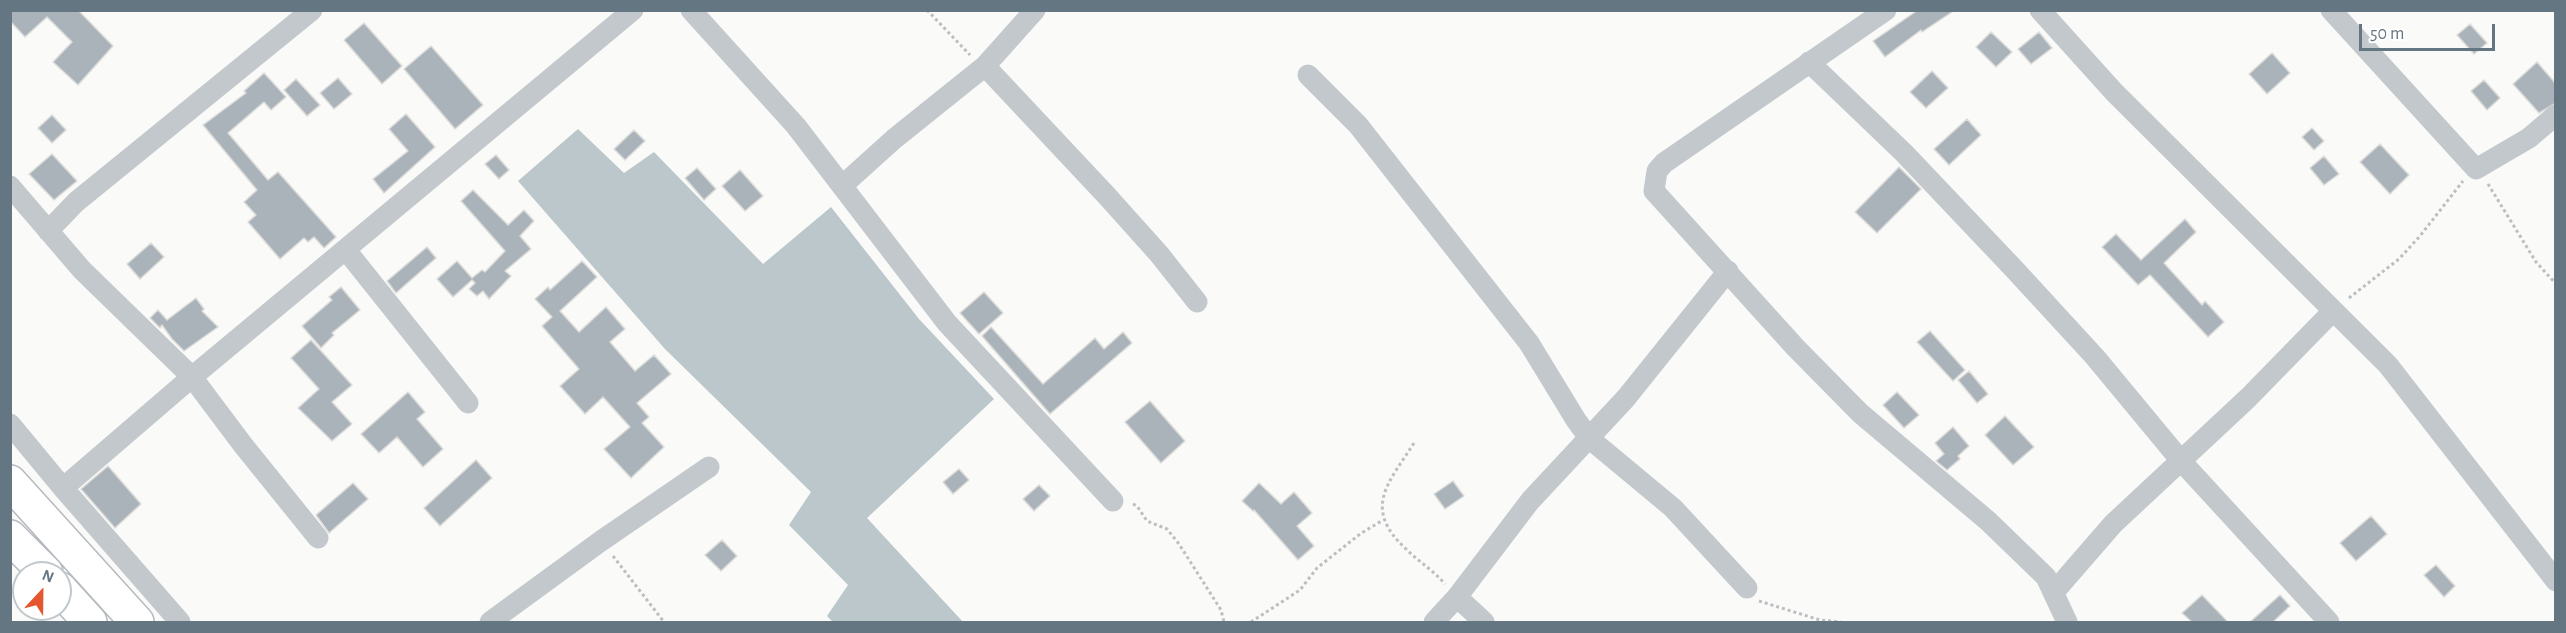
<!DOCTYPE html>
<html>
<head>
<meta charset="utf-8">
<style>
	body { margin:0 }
	#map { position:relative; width:2566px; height:633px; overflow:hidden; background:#fafaf8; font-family:"Alegreya Sans",sans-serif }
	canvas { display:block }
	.frame { position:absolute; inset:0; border:12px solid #657683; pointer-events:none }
	.north { position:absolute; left:12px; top:561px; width:60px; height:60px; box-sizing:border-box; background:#fff; border:2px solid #c1c8cd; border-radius:50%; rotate:22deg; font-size:16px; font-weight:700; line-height:24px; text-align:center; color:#657683 }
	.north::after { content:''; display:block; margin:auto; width:21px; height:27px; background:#e4572e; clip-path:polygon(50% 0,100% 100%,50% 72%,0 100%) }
	.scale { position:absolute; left:2359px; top:24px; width:136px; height:27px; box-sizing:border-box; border:3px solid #657683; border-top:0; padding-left:8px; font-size:18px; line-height:21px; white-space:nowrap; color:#657683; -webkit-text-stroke:4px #fff; paint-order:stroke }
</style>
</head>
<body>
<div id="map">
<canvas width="2566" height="633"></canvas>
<div class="frame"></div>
<div class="north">N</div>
<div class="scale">50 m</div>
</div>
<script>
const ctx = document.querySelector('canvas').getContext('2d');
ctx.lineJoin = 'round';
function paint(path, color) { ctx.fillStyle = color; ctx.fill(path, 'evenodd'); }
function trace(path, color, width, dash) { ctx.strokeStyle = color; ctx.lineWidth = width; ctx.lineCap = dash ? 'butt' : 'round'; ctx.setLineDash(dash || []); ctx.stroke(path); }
const water = new Path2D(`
	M578,129L624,173L654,152L763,264L831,207L919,319L994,399L867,518L963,622H833L827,616L848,585L789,525L811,492L665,349L518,181Z`);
const building = new Path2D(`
	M10,10H78L113,46L78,85L53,62L72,42L47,17L25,37L10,21Z
	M1918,10H1955L1922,32L1921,30L1885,57L1873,41Z
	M364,23L402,66L382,84L344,40Z
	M2470,24L2487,43L2474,54L2457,35Z
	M1991,32L2012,52L1996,67L1976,47Z
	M2039,32L2052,48L2031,64L2018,49Z
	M431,46L483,105L455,129L404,69Z
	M2272,53L2290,73L2267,94L2249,74Z
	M2537,62L2556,84V103L2539,113L2513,84Z
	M1932,71L1948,88L1926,108L1910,92Z
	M264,73L286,97L271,110L264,102L228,133L268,180L278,172L336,237L324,248L314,237L308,242L304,238L280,259L248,222L256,215L244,202L257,190L203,125L246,93L244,91Z
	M338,78L352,94L334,109L320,93Z
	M296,79L320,105L307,116L284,90Z
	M2484,80L2500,98L2487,110L2471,91Z
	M406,114L435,147L384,193L373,179L408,151L389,129Z
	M52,115L66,130L52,143L38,128Z
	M1967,119L1981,135L1949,165L1934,149Z
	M2312,128L2324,141L2314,150L2302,137Z
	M634,130L645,141L625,160L614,149Z
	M2380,144L2409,175L2390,194L2360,162Z
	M52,154L77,181L54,200L29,174Z
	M496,155L509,170L499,179L485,164Z
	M2324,156L2339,174L2324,185L2310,168Z
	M1899,167L1921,189L1877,233L1855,212Z
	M697,168L716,189L704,200L685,178Z
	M740,170L763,196L745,211L722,186Z
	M473,190L508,225L524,210L534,221L520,236L531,249L505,271L511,276L489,299L483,291L477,296L469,289L475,283L472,280L453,297L437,279L457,261L472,278L482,270L485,272L505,251L461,201Z
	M2185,219L2196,232L2164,263L2202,305L2205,301L2224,322L2208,337L2150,275L2138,285L2102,247L2116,234L2141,260Z
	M151,243L164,257L140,279L127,264Z
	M427,247L436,258L396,293L387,281Z
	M582,261L597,277L560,311L579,332L606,307L625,329L610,342L635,371L654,355L671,374L637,403L649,417L642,423L664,447L631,478L604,449L630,427L603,397L585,414L560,386L579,369L542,326L552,317L535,299L548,287L550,290Z
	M341,287L360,310L332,333L334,335L321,348L302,326L332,300L329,297Z
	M984,292L1003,313L979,334L960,313Z
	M196,298L204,309L202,311L218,327L184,351L172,339L162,325L160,328L150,318L158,310L167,320Z
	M991,327L1043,384L1095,338L1104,349L1123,332L1132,343L1050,414L982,336Z
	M1930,331L1965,370L1953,381L1917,342Z
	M311,340L352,385L332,402L352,424L332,441L298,408L319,389L291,358Z
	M1969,371L1988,394L1977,403L1958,380Z
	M408,392L425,412L417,419L443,449L423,467L397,437L379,453L361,434Z
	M1897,392L1919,415L1904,428L1883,405Z
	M1150,401L1185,441L1161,463L1125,422Z
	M2005,416L2034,447L2013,465L1985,435Z
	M1953,427L1969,446L1958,456L1960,459L1947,470L1936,461L1944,454L1935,443Z
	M476,460L492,478L440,526L424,508Z
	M108,466L141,504L115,528L81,489Z
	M959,469L969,480L953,494L943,482Z
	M1453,481L1464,496L1445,509L1434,494Z
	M353,483L368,499L329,533L316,515Z
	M1259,483L1281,504L1294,492L1312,513L1297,526L1314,546L1298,560L1254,510L1253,511L1242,501Z
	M1039,485L1050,496L1034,511L1023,499Z
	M2371,516L2387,534L2356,561L2340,543Z
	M722,540L737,556L721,571L705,555Z
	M2436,565L2455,586L2444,597L2424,575Z
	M2202,595L2228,622H2192L2182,613Z
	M2280,595L2290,606L2273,622H2250Z`);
const path = new Path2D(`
	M927,10L970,55
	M2488,184L2536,262L2556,284
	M2349,298L2399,259L2420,236L2463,181
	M1414,443C1388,484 1362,508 1406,549C1419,562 1433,570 1445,584
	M1133,504L1137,506L1147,521L1167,529L1179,544L1221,610L1224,622
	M613,556L664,622
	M1759,601L1820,620L1841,622
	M1251,622L1300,590L1317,568L1360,534L1383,520`);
const minor = new Path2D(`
	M691,10L796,126L947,323L1113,501
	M1886,10L1664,163L1657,171L1654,191L1795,347L1860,413L1988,521L2046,577L2067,622
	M2040,10L2114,92L2388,365L2556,581
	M2331,10L2476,169L2529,138L2556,115
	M1809,62L1904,153L2015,270L2095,357L2182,462L2329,622
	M985,66L1107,196L1159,254L1197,302
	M1308,75L1358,125L1529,343L1576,420L1590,439L1673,508L1747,588
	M843,185L894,139L985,66L1035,10
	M10,186L82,270L192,377L243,445L318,538
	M48,231L76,202L312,10
	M346,250L468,403
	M10,424L63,488
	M2054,592L2113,524L2248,398L2333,311
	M1457,597L1484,622
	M180,622L63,488L192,377L633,10
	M490,622L601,541L709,467
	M1434,622L1457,597L1530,501L1626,398L1728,271`);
const primary = new Path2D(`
	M10,482L137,622
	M10,537L46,573
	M60,589L90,622`);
paint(water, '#bbc7cb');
paint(building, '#aab3b9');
trace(building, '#dcdcda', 1.5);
trace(primary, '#b5babe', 36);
trace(path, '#bbbfc2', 3, [3, 3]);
trace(minor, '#c3c8cc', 21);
trace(primary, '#fff', 33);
</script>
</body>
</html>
